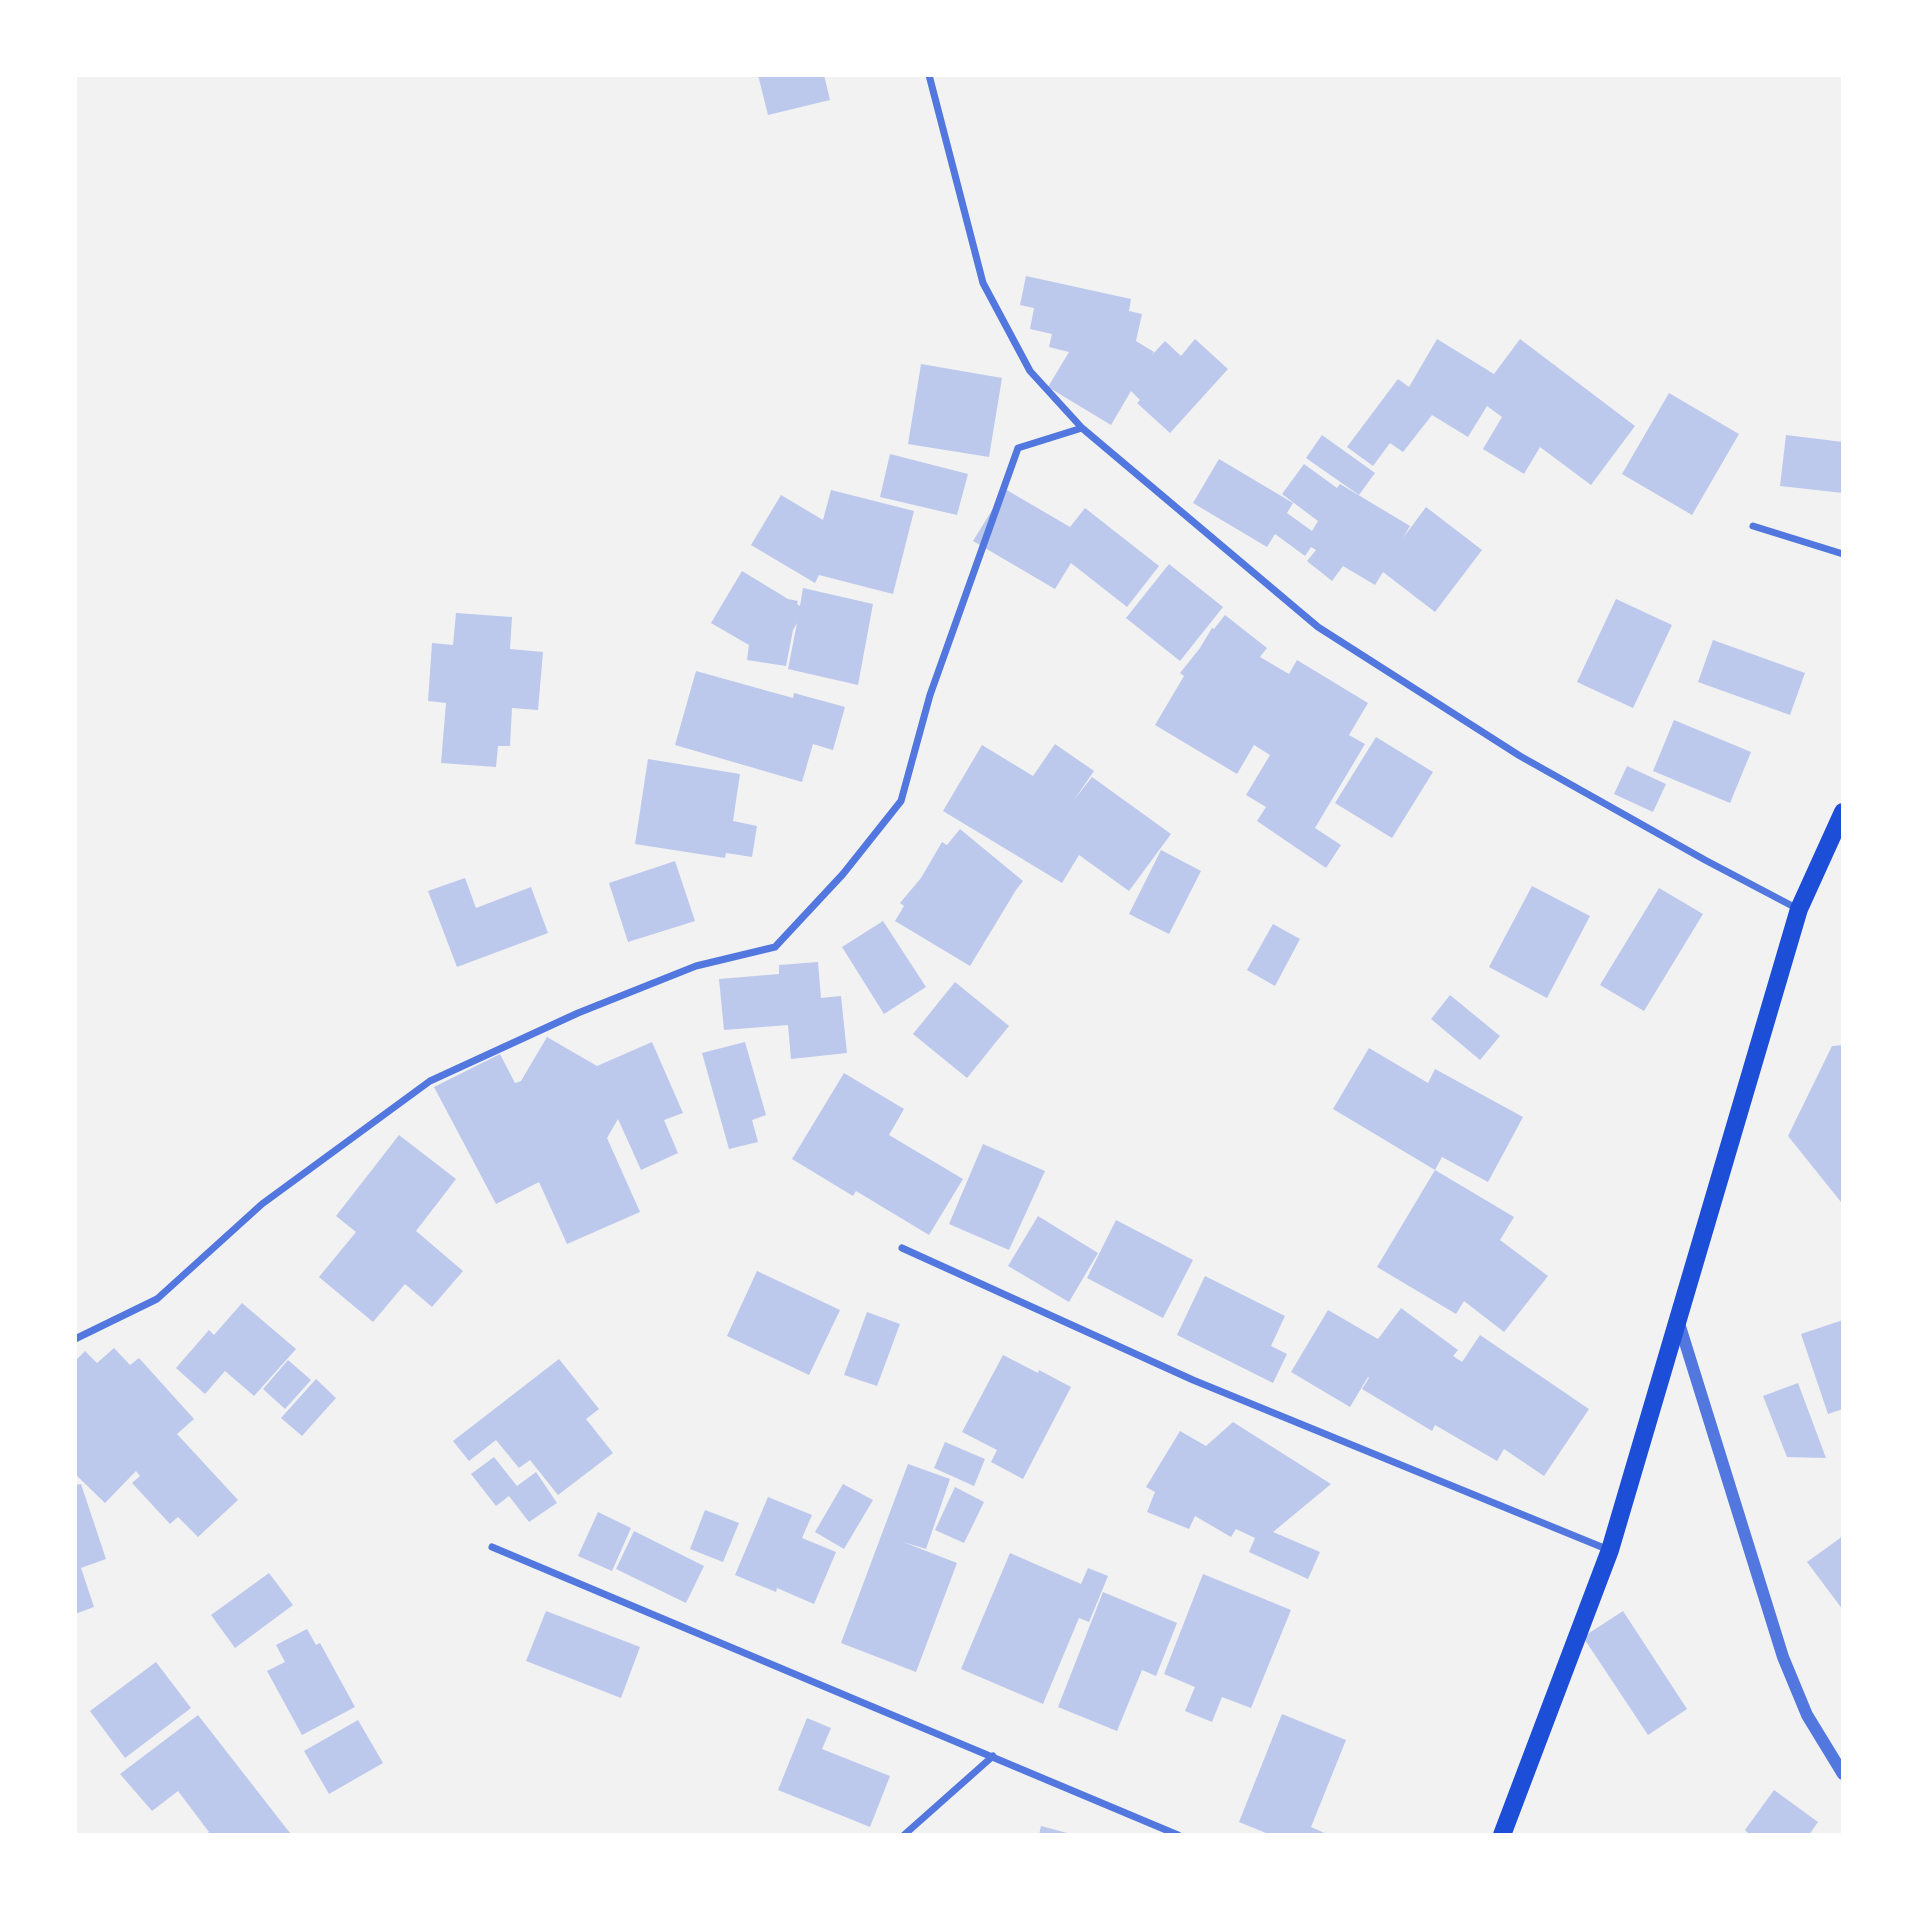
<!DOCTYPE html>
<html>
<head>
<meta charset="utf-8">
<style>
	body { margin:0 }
	#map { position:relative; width:1918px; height:1910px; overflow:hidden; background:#f2f2f2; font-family:"Archivo Narrow",sans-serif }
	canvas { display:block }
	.frame { position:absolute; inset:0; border:77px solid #fff; pointer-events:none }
</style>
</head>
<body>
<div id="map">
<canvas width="1918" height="1910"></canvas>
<div class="frame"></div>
</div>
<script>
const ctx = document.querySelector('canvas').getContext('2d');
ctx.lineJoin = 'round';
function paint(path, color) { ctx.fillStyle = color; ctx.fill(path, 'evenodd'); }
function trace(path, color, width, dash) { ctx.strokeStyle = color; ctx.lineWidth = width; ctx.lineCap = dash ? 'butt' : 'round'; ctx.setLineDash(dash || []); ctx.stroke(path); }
const building = new Path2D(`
	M758,75H824L830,100L768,115Z
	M1026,276L1131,299L1129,311L1142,314L1136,341L1154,352L1151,356L1165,341L1181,356L1195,339L1228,369L1170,433L1137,403L1140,400L1131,391L1111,425L1048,387L1069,352L1049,347L1052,334L1030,329L1034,308L1020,305Z
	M1437,339L1494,374L1520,339L1635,426L1591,485L1540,447L1524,474L1483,449L1502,417L1487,406L1468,437L1432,415L1403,452L1390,443L1373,466L1347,447L1398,379L1409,387Z
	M921,364L1002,378L989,457L908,444Z
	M1669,393L1739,434L1692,515L1622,474Z
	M1322,435L1375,473L1359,495L1306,458Z
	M1786,435L1843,442V493L1780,486Z
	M890,454L968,474L957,515L880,497Z
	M1219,459L1293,503L1287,513L1312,531L1318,521L1282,494L1304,464L1337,488L1340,484L1410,526L1403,538L1426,507L1482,550L1435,612L1383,572L1375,585L1343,566L1332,581L1307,561L1316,550L1311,547L1305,556L1275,534L1267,547L1193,503Z
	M1005,489L1070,527L1085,508L1159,566L1127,607L1071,563L1055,589L973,541Z
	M831,490L914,511L893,594L819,575L815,583L751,545L781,495L823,520Z
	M1169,564L1223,607L1180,661L1126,618Z
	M742,571L788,599L798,601L797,604L800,606L803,588L873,604L858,685L788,669L797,623L793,630L786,666L747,660L749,645L711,623Z
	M1616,599L1672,625L1633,708L1577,682Z
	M456,613L512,617L510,649L543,652L538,710L512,708L510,746H498L496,767L441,763L446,703L428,701L432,643L453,645Z
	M1225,615L1267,648L1260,657L1289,674L1297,660L1368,703L1349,735L1365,744L1315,828L1341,845L1326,868L1257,821L1266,807L1246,795L1270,755L1254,745L1237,774L1155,725L1184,676L1180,673L1200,648L1212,628L1214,629Z
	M1713,640L1805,673L1790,715L1698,682Z
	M696,671L793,698L794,693L845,707L833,750L813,744L802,782L675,745Z
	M1674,720L1751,752L1730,803L1653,771Z
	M1376,737L1433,772L1392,838L1335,803Z
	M1055,744L1094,771L1074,800L1092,777L1171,834L1129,891L1079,855L1062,883L943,811L982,745L1033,776Z
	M648,759L740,774L733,821L757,826L752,857L726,853L725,858L635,844Z
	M1627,766L1666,784L1653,812L1614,794Z
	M960,829L1023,881L1016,890L970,966L895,921L904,906L900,903L921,878L942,842L947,845Z
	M1161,850L1201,871L1169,934L1129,914Z
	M675,861L695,921L628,942L609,883Z
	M465,878L476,908L531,887L548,933L457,967L428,891Z
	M1532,886L1590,916L1547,998L1489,967Z
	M1659,888L1703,914L1644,1011L1600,985Z
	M883,921L926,987L884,1014L842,947Z
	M1273,924L1300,939L1275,986L1247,970Z
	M818,962L821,998L841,996L847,1053L791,1059L788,1025L724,1030L719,979L779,974V965Z
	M955,982L1009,1026L967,1078L913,1034Z
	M1450,995L1500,1036L1480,1060L1431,1019Z
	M547,1037L597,1066L652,1042L683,1113L664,1120L678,1153L641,1170L618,1119L607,1138L640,1212L567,1244L539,1182L496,1204L434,1087L500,1054L515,1083L521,1081Z
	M745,1042L766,1115L752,1120L758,1142L729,1149L702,1053Z
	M1843,1045V1200L1841,1202L1788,1136L1832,1046Z
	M1369,1048L1428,1083L1435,1069L1523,1117L1488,1182L1442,1157L1435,1170L1333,1109Z
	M844,1073L904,1109L889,1135L963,1179L929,1235L856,1191L853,1196L792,1159Z
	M399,1135L456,1179L416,1231L463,1271L432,1307L405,1284L373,1322L319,1277L356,1232L336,1216Z
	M983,1144L1045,1171L1009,1250L949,1224Z
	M1435,1170L1514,1217L1500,1240L1548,1276L1504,1332L1464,1301L1456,1314L1377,1267Z
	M1038,1216L1098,1253L1069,1302L1008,1266Z
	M1116,1220L1193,1260L1163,1318L1087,1278Z
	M757,1271L840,1310L809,1375L727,1336Z
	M1205,1276L1285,1316L1271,1346L1287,1354L1273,1383L1177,1335Z
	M242,1303L296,1349L254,1396L225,1371L205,1394L176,1368L209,1330L214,1335Z
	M1401,1308L1458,1350L1453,1356L1462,1362L1480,1335L1589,1409L1544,1476L1504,1449L1497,1461L1435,1425L1432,1431L1362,1389L1369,1378L1368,1377L1350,1407L1291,1372L1328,1310L1378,1339Z
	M867,1312L900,1324L877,1386L844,1375Z
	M1843,1320V1409L1828,1414L1801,1334Z
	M114,1348L130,1365L139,1358L194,1419L177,1434L238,1500L198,1537L178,1517L170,1524L132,1483L140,1476L136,1471L105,1503L75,1474V1361L85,1351L97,1363Z
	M1003,1355L1038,1373L1039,1370L1071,1387L1023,1479L991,1462L997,1450L962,1432Z
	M559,1359L599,1409L586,1419L613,1453L558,1495L530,1460L519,1468L496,1440L469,1461L453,1441Z
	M288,1360L311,1380L285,1409L263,1389Z
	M316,1379L336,1398L302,1436L281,1418Z
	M1798,1383L1826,1458L1787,1457L1763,1396Z
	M1233,1422L1331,1484L1273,1532L1320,1552L1308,1579L1249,1552L1255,1538L1236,1529L1231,1537L1195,1516L1189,1529L1147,1512L1155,1492L1146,1487L1180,1431L1206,1446Z
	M945,1442L985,1459L974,1486L934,1468Z
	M494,1457L517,1486L536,1472L557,1503L529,1522L509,1496L496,1506L471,1474Z
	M908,1464L950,1479L926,1549L903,1542L957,1563L916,1672L841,1643Z
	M81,1484L106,1559L81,1568L94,1607L75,1614V1485Z
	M843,1484L873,1500L844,1549L815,1532Z
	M955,1487L984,1502L964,1543L935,1530Z
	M768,1497L812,1515L802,1538L836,1552L814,1604L777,1588L776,1592L735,1575Z
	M705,1510L739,1523L723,1562L690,1549Z
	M598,1512L631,1528L612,1571L578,1556Z
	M634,1531L704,1566L686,1603L616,1569Z
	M1843,1536V1610L1807,1562Z
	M1010,1553L1081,1584L1088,1568L1108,1576L1089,1622L1079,1618L1043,1704L961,1669Z
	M269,1573L293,1605L235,1648L211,1615Z
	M1203,1574L1291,1610L1251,1708L1222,1697L1212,1722L1185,1711L1195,1687L1164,1674Z
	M1103,1592L1177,1623L1156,1676L1142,1670L1117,1731L1058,1707Z
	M546,1611L640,1647L621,1698L526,1661Z
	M1623,1611L1687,1709L1648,1735L1583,1637Z
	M307,1629L316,1645L320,1643L355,1707L302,1735L267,1671L285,1662L276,1645Z
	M156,1662L191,1708L125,1758L90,1711Z
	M1282,1714L1346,1740L1311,1827L1329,1835H1271L1239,1822Z
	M198,1715L290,1833L288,1835H205L209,1832L178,1791L152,1811L120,1774Z
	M807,1718L831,1728L822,1749L890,1776L870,1827L778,1790Z
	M358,1720L383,1763L329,1794L304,1751Z
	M1774,1790L1818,1822L1809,1835H1747L1748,1833L1745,1830Z
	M1041,1826L1071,1834V1835H1039Z`);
const minor = new Path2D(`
	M929,75L983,283L1030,371L1082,428
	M1753,526L1843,554
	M902,1248L1193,1380L1609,1550
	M75,1339L157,1299L262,1204L430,1081L578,1013L696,966L775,947L843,874L901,801L930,695L1018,448L1082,428L1318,627L1520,756L1705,860L1798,909
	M492,1547L1178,1835
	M904,1835L993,1756`);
const tertiary = new Path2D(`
	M1678,1320L1783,1657L1807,1715L1843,1774`);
const primary = new Path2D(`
	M1502,1835L1610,1550L1799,909L1843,812`);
paint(building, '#bdc9ec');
trace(minor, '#5277de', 7);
trace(tertiary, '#5277de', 12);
trace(primary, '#1d4ed8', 18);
</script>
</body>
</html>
